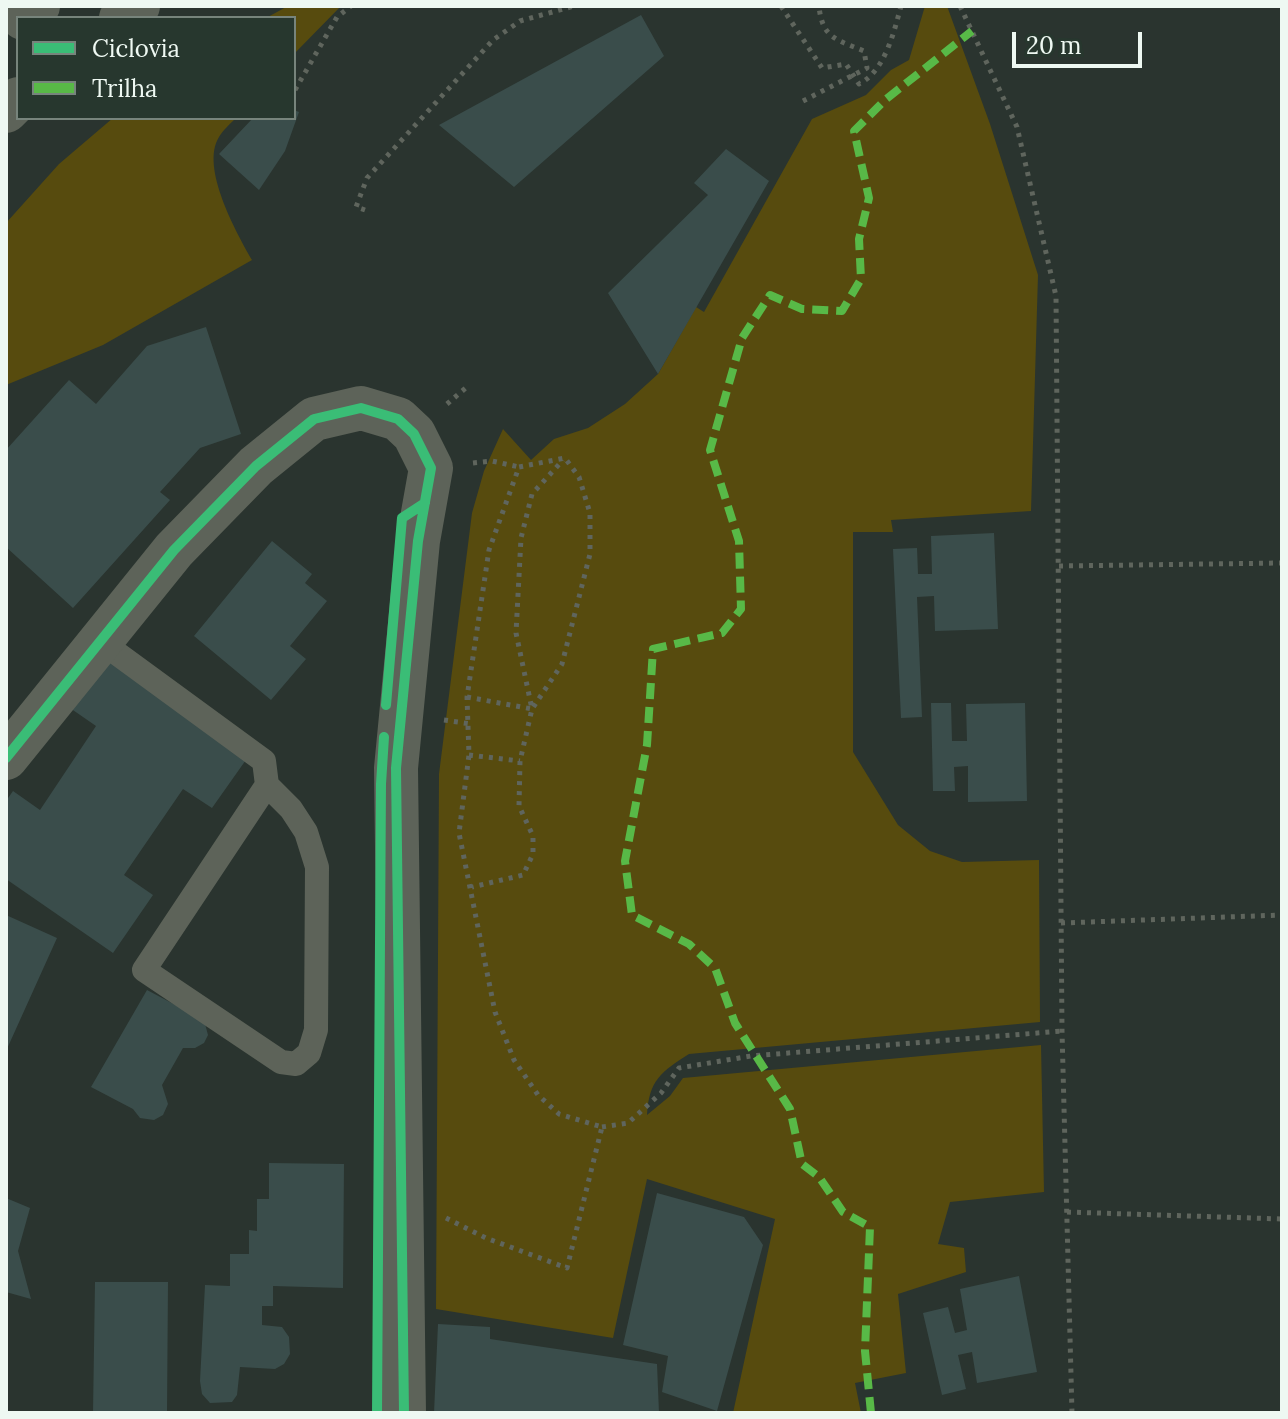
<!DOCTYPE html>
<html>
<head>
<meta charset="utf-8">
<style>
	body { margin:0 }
	#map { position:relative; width:1288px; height:1419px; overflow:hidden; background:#2a342f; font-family:Lora,serif }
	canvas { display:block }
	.frame { position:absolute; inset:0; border:8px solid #eef8f2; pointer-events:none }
	.legend { position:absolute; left:16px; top:16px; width:280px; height:104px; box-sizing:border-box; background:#27372e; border:2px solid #77847c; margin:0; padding:10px 14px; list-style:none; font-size:24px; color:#eef8f2 }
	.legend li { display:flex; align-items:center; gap:16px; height:40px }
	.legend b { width:40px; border:2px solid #77847c }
	.scale { position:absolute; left:1012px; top:32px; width:130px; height:36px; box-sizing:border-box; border:4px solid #eef8f2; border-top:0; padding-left:10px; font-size:24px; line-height:28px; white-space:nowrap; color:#eef8f2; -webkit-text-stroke:6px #27372e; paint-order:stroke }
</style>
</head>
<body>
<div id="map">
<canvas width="1288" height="1419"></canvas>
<div class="frame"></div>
<ul class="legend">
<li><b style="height:10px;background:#3abd76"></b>Ciclovia</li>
<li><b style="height:10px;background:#58b947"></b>Trilha</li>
</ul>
<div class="scale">20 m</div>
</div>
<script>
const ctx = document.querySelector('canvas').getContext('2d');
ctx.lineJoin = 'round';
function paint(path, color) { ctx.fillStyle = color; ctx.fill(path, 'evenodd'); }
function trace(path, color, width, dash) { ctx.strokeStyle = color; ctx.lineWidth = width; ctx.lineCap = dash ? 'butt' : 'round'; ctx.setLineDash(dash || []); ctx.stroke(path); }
const green = new Path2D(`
	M288,6H341L294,54V18H266Z
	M925,6H947L990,124L1038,275L1031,511L891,520L893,532H853V752L898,825L930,851L962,862L1039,860L1040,1022L689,1054C661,1072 649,1080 647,1115L670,1096L683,1078L1041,1045L1044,1192L950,1202L938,1244L964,1248L966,1272L898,1294L906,1373L855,1383L861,1413H733L775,1219L647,1179L613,1338L436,1309L439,774L472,513L484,471L503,429L531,460L554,439L588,428L625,404L658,374L696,307L704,312L812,119L866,95L891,70L909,60Z
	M113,118H236C230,124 223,130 219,137C200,167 236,232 252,260L103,345L6,385V223L59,164Z`);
const building = new Path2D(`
	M641,15L664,56L514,187L439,125Z
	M294,110L299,112L285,151L259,190L219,154L253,118H294Z
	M726,149L769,181L658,374L608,293L708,195L694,183Z
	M206,327L241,434L200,448L160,492L170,500L73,608L6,547V450L69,380L96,404L147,346Z
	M994,533L998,629L935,631L934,596L917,597L922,717L901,718L893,549L917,548L918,574H932L931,536Z
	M272,541L312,574L305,583L327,601L290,646L306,659L271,700L194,636Z
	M104,658L248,757L212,808L183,789L124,875L153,895L113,953L6,879V801L13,791L40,810L96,726L70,708Z
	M931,703H951L952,741H967L966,704L1025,703L1027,801L968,802V766L954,767L955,791H933Z
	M6,915L57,938L6,1051Z
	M147,990L204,1020L208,1035L204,1043L195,1048H183L162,1085L168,1104L163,1115L154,1120L140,1118L133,1109L91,1087Z
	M269,1163L344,1164L343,1288L273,1286V1306H262V1325L282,1327L289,1337L290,1354L284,1364L275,1369L240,1367L237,1395L232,1402L210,1403L202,1394L200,1381L205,1285L230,1286V1254H249V1230L257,1231V1199H269Z
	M657,1193L744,1217L763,1245L717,1411L662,1392L668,1356L623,1345Z
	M6,1198L30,1208L18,1251L31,1299L6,1292Z
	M1019,1276L1037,1372L977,1383L972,1352L958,1355L966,1389L942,1395L923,1313L948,1307L955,1333L967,1330L960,1289Z
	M95,1282H168L167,1413H93Z
	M438,1324L490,1327V1339L657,1364L659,1413H434Z`);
const path = new Path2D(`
	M781,6L822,68L846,64L859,84C885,71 894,32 901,6
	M960,6L1017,127L1056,296L1062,1031L1072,1413
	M295,90L337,17L351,6
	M803,101L867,68L864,51C838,40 822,39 819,6
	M365,210L356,207L367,178L493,40L520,21L574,6
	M447,404L468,386
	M473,463L492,461L519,467
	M1059,566L1282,563
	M467,697L532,709L516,633L521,538L532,494L563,460
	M444,720L471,724
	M469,755L520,761
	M1061,923L1282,915
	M602,1127L628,1123L661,1093L679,1068L751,1056L1062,1031
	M1067,1212L1282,1219
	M446,1218L486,1238L567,1268L602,1127L559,1114L538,1095L514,1060L495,1012L459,833L469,755L467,697L489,550L519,467L565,458L579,477L590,513V554L562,664L532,709L520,761L519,806L533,836V854L523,875L472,887`);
const service = new Path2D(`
	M100,641L264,761L267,785L291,809L306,832L317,867L316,1030L309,1053L296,1064L281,1062L144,970L267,785`);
const minor = new Path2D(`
	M23,18L38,6
	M121,18L138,6
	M6,111L18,99
	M6,758L174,550L256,466L314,419L361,408L398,419L414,434L431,468L418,541L396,768L404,1413`);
const quiet = new Path2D(`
	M871,1413L865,1351L870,1227L843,1212L819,1177L802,1164L790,1109L735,1023L715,968L689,944L632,915L625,861L647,745L653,649L722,633L741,609L739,541L710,450L742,338L770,295L802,309L842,311L861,279L859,239L869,198L854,131L885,100L972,31`);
const cycleway = new Path2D(`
	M386,705L402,518L425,503
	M6,758L174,550L256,466L314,419L361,408L398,419L414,434L431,468L418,541L396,768L404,1413
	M377,1413L381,784L384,737`);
paint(green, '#574b0e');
paint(building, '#3a4d4b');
trace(path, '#5f655d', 5, [4, 6]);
trace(service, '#5d6359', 24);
trace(minor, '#5d6359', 44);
trace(quiet, '#58b947', 8, [16, 8]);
trace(cycleway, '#3abd76', 10);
</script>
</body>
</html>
